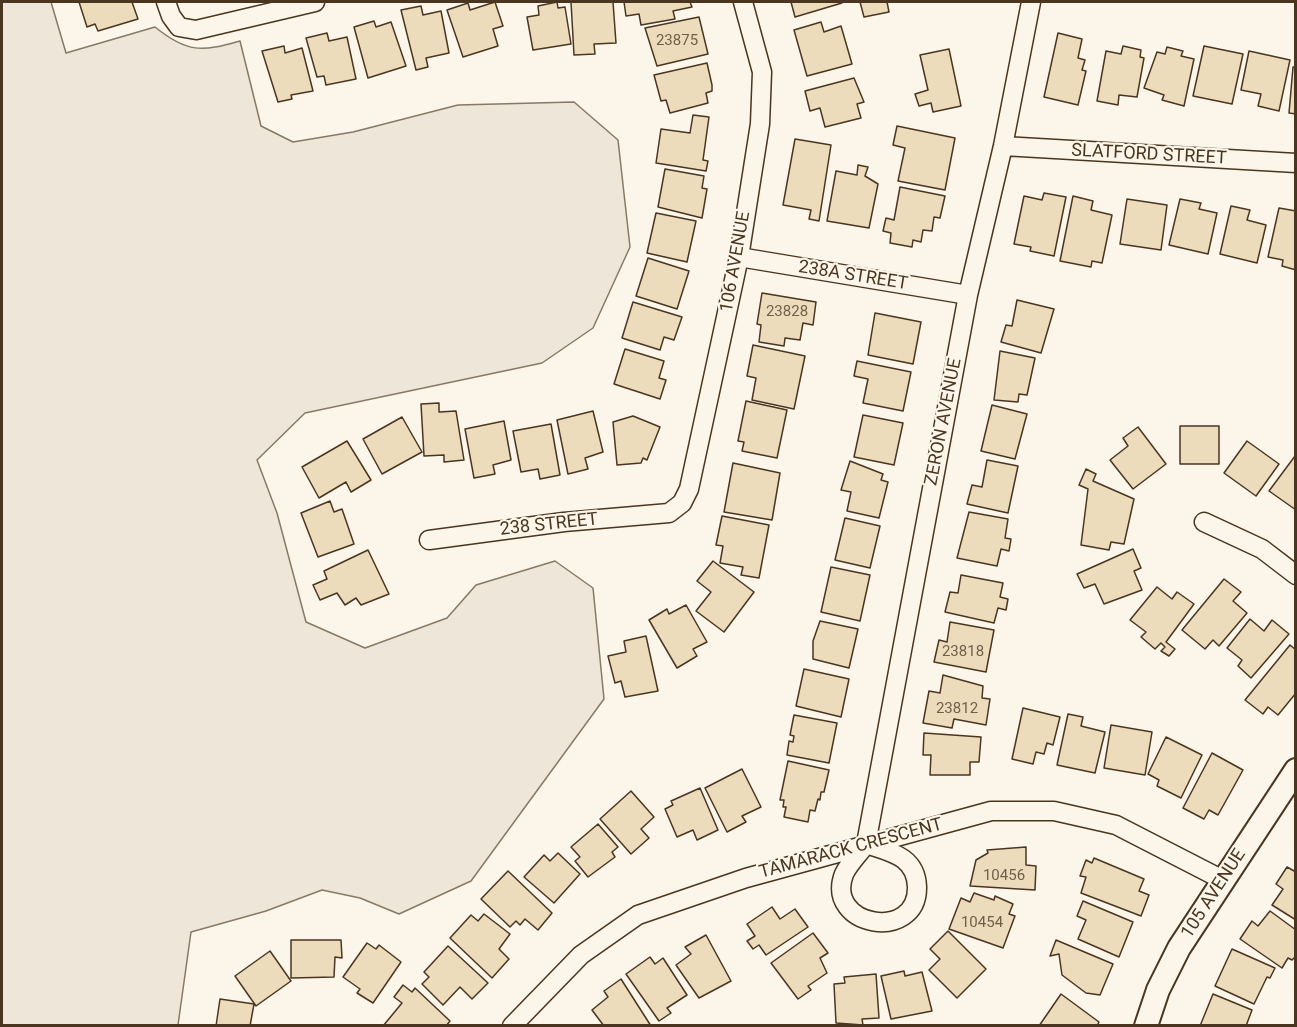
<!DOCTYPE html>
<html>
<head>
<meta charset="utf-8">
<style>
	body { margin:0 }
	#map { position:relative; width:1297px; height:1027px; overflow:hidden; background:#fbf6e9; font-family:Roboto,sans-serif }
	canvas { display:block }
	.frame { position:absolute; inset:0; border:3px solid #4a3520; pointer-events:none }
</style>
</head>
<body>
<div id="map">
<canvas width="1297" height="1027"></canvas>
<div class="frame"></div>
</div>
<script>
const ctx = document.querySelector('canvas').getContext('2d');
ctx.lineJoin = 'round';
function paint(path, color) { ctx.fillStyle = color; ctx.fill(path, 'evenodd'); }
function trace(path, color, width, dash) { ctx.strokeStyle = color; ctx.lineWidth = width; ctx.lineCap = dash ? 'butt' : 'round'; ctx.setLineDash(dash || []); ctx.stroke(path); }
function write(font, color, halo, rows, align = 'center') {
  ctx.font = font + ' Roboto,sans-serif'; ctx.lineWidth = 4.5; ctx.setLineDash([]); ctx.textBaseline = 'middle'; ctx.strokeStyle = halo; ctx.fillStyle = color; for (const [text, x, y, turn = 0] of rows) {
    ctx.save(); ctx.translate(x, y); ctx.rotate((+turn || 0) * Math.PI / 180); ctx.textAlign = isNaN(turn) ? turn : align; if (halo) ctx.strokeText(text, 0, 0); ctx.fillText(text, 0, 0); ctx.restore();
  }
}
const green = new Path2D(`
	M2,2H51L66,53L155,27C187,53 202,52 240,41L261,126L293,142L353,132L458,105L574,102L618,140L630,247L593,328L542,363L305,413L257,460L277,513L306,622L365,648L447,618L476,585L555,561L593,588L604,699L471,881L399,914L360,898L322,890L266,911L191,932L178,1025H2Z`);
const building = new Path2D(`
	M79,2H132L138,19L98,31L95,24L87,27Z
	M495,2L503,26L493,29L498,46L463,57L447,10L468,3L470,10Z
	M557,2L558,8L565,7L571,44L533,50L527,17L539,15L538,6Z
	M571,2H613L616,43L594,44L595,54L574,55Z
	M624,2H690L692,7L673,11L675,19L641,25L639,14L626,16Z
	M791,2H841L842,3L795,17Z
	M860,2H887L889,12L864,17Z
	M421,6L423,15L441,11L449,53L426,58L428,67L416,70L401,10Z
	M699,17L708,54L657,66L645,28Z
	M374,21L376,27L391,22L406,66L368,78L354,27Z
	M821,22L824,32L841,26L852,64L807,76L794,30Z
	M327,33L329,41L347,37L356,79L326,85L324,76L317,77L306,38Z
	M1058,33L1082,39L1078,58L1085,60L1082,70L1086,71L1078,105L1044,97Z
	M284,46L285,53L302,48L313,91L291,95L292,99L278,102L262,51Z
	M1123,46L1141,50L1140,57L1144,58L1137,97L1119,95L1118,105L1097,101L1106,51L1121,54Z
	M1204,46L1243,54L1232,104L1193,96Z
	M1167,47L1183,51L1181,56L1194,59L1184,106L1162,100L1164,95L1144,88L1157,52L1165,54Z
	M949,49L961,106L933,112L931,103L919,106L915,94L928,90L920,55Z
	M1249,51L1290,60L1279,111L1258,106L1261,94L1241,90Z
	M707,63L712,85V91L706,93L708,103L670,113L666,100L661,101L654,75Z
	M1293,67H1296V114L1289,113Z
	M854,78L864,102L857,104L861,118L825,127L820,108L810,111L805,91Z
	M693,115L709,117L703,160L708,161L706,171L656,163L661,129L690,133Z
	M897,126L955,138L945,190L898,181L905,148L893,145Z
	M795,139L831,145L819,221L809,219L811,210L783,205Z
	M858,165L868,167L865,176L878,184L869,228L827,221L836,171L857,175Z
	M665,169L704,176L702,188L707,189L702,218L658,207Z
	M900,187L945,196L940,218L934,217L932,231L923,230L921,242L913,240L912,247L890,243L891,233L883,231L886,218L894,220Z
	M1044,193L1066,197L1054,256L1030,251L1031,247L1014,244L1024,196L1042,200Z
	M1073,196L1093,201L1091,210L1112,215L1102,263L1092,261L1091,267L1060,261Z
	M1127,199L1167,205L1161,250L1120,244Z
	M1180,199L1201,203L1199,209L1217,213L1208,254L1169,245Z
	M1231,206L1250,210L1247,220L1266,225L1257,263L1220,254Z
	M1279,208L1296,211V270L1282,266L1283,260L1268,257Z
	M656,213L696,221L687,262L647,253Z
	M648,258L689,271L677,309L636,296Z
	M762,293L816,302L813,325L803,323L800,340L785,338L784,346L759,342L761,325L757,324Z
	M1017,300L1054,309L1041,353L1001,342L1006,325L1012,326Z
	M633,302L682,317L674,340L664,337L660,350L622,338Z
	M875,313L921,322L913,364L868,355Z
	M753,345L805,356L794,409L752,400L756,378L747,376Z
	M625,349L664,361L659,378L666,380L660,399L614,384Z
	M1000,351L1035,358L1027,395L1019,394L1018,402L994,400Z
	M857,361L911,372L903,411L863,403L868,379L854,376Z
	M746,401L787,410L777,458L742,451L744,442L738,441Z
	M439,403V412L456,411L464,460L444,462V455L424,456L421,404Z
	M992,405L1027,414L1015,459L981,451Z
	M593,411L603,452L585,458L588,469L568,474L557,420Z
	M863,415L903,423L894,465L854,457Z
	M633,416L660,427L647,460L643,458L641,463L617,465L613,422Z
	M402,417L422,452L382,474L363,439Z
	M504,421L511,460L493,465L495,474L474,478L465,429Z
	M551,424L560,475L540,479L538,469L521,472L513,431Z
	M1180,426H1219V464H1180Z
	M1138,427L1166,464L1133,489L1110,460L1128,446L1123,438Z
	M347,441L371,480L351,492L346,482L319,498L302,467Z
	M1247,441L1279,464L1256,496L1224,473Z
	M1295,456L1296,457V510L1269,491Z
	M987,460L1018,466L1008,513L967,504L972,485L982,487Z
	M850,461L883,474L881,480L888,482L879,518L847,511L851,492L841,490Z
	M733,463L780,473L772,520L724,512Z
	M1086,469L1096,474L1093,481L1134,499L1124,544L1111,542L1109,550L1081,545L1088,489L1079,485Z
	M330,501L334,512L342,509L354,544L318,557L301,513Z
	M969,512L1008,519L1005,538L1011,539L1009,551L1001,549L997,566L957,558Z
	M722,516L769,525L759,578L741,575L743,567L720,563L723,546L716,545Z
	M845,518L880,526L870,568L835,560Z
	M1133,549L1141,568L1134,571L1142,590L1104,604L1095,584L1084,588L1077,574Z
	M368,550L389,594L361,605L356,598L345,605L337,593L320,600L313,585L327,579L324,571Z
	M713,561L754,592L724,632L696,611L711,592L697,581Z
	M831,567L870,575L860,621L821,612Z
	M961,575L1003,583L1000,597L1008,599L1006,610L998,608L994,623L945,612L950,592L958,593Z
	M1224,579L1241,592L1233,601L1247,613L1219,646L1213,640L1205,649L1182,630Z
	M1157,587L1172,599L1177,592L1194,604L1166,642L1175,649L1169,656L1161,651L1165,647L1161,643L1155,649L1141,637L1146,632L1130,620Z
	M686,605L707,642L693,649L697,656L677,668L649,620L667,609L669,614Z
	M1250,619L1264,631L1272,620L1289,634L1251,678L1238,666L1242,660L1227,648Z
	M820,621L858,629L849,668L813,659V641Z
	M950,622L994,630L986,672L934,662L939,640L947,642Z
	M646,636L658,691L625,697L621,681L615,683L608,656L626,652L624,641Z
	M1290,645L1296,650V693L1278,715L1268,707L1263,714L1245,700Z
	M804,669L849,679L841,717L796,706Z
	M943,675L983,686L982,698L990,699L986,725L954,719L952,728L923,723L929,691L940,693Z
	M1023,708L1060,717L1053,745L1047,743L1044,754L1036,752L1033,764L1012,759Z
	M1068,714L1083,717L1081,726L1105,732L1095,773L1057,765Z
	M794,715L837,723L829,763L787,755L789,741L793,742L794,736L790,735Z
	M1111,725L1152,732L1145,775L1104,768Z
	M924,733L981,737L979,762H970V775H930L931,755H923Z
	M1166,737L1202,755L1181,798L1157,786L1159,780L1148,774Z
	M1212,753L1243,770L1218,815L1209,810L1204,819L1183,808Z
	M788,761L829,770L824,792H821L820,800L818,799L815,811L810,810L808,822L784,817L786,807H783L784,800H780Z
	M742,769L761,807L742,816L746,822L727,832L705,788Z
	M700,788L718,830L697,840L693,830L677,837L665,809L673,805L671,801Z
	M631,791L654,817L641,829L649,838L631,854L600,819Z
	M598,824L618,847L612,852L615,857L588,877L575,861L580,857L571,847Z
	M1026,847V865L1036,866L1035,890L970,886L976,860L988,853L987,850Z
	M558,853L580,874L554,903L524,877L544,855L550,861Z
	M1094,858L1144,879L1139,891L1149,895L1141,916L1081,893L1086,877L1080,876L1086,860L1092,863Z
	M1287,867L1296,872V920L1272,905L1283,889L1276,884Z
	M508,871L552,913L538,930L525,919L520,925L516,921L510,927L481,899Z
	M974,893L994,900L995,896L1013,904L1009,914L1015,916L1003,948L949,929L961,898L970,902Z
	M1083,901L1133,922L1119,957L1078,939L1086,920L1077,916Z
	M772,907L780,919L795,909L808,927L766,955L759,945L753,949L747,941L755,936L747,924Z
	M1270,911L1296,930V956L1292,960L1288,958L1282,968L1240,939L1252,921L1258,926Z
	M484,914L510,934L499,949L509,959L492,978L450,938L471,915L478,921Z
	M948,931L986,969L957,998L929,970L940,959L930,949Z
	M813,933L828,953L820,958L827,973L808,986L811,990L798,999L771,963Z
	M706,935L731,981L699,998L676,965L691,954L685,947Z
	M291,940H341L342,958L335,957L334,977L291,978Z
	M1056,940L1113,964L1100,995L1086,993L1062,975L1059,954L1050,956Z
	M367,943L376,949L379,945L401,962L373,1003L357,993L360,989L343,977Z
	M448,946L488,983L472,999L460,987L443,1005L422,984L429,977L424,972Z
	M1232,949L1275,968L1270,978L1267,977L1254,1004L1215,986Z
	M270,951L291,981L256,1006L235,976Z
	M650,957L655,964L663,958L687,995L667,1008L671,1013L659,1021L626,974Z
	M904,971L905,976L922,972L932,1011L891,1019L881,976Z
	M876,974L879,1018L862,1019L863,1025L836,1023L834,984L845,983L844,977Z
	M621,979L651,1026H604L592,1010L608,997L604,991Z
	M403,985L412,992L415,988L450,1021L446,1026H383L402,1003L394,997Z
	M1061,994L1099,1022L1097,1026H1039Z
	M1213,994L1252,1010L1246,1026H1200Z
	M220,999L254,1004L250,1026H216Z`);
const minor = new Path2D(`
	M166,2L171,16L179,27L196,30L315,2
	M1003,146L1296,163
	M739,257L968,295
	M1204,522L1262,549L1296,575
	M429,540L564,522L669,513L682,503L689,489L739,257L760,124L762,72L743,2
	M866,844L968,295L1003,146L1031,2
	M866,844C890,852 916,856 917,887C918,943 824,927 844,874C849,863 859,854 866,844Z
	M512,1026L581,955L638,915L746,878L991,811H1054L1116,825L1223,880`);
const tertiary = new Path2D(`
	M1146,1026L1158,990L1179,948L1296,770`);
const numberNames = [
	["23875",677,41],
	["23828",787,312],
	["23818",963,652],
	["23812",957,709],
	["10456",1004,876],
	["10454",982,923]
];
const streetNames = [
	["SLATFORD STREET",1149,155,3],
	["106 AVENUE",736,262,-80],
	["238A STREET",853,276,9],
	["ZERON AVENUE",944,422,-79],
	["238 STREET",549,525,-6],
	["TAMARACK CRESCENT",851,849,-15],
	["105 AVENUE",1214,894,-57]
];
paint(green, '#ede6d9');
trace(green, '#887966', 1.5);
paint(building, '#ecdcbc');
trace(building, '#4a3520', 1.5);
trace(minor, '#4a3520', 21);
trace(tertiary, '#4a3520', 26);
trace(minor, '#fbf6e9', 18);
trace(tertiary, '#fbf6e9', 22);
write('15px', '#725f47', null, numberNames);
write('18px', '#4a3520', '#fbf6e9', streetNames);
</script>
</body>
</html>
